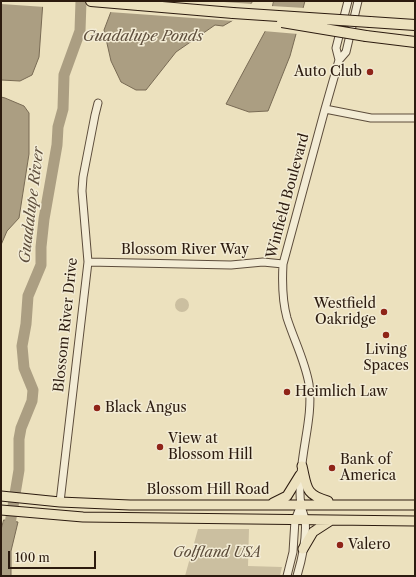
<!DOCTYPE html>
<html>
<head>
<meta charset="utf-8">
<style>
	body { margin:0 }
	#map { position:relative; width:416px; height:577px; overflow:hidden; background:#ece1be; font-family:"Libre Caslon Text",serif }
	canvas { display:block }
	.frame { position:absolute; inset:0; border:2px solid #2c1b0f; pointer-events:none }
	.scale { position:absolute; left:8px; top:551px; width:88px; height:18px; box-sizing:border-box; border:2px solid #2c1b0f; border-top:0; padding-left:5px; font-size:12px; line-height:14px; white-space:nowrap; color:#2c1b0f; -webkit-text-stroke:3px #f3ecd5; paint-order:stroke }
</style>
</head>
<body>
<div id="map">
<canvas width="416" height="577"></canvas>
<div class="frame"></div>
<div class="scale">100 m</div>
</div>
<script>
const ctx = document.querySelector('canvas').getContext('2d');
ctx.lineJoin = 'round';
function paint(path, color) { ctx.fillStyle = color; ctx.fill(path, 'evenodd'); }
function trace(path, color, width, dash) { ctx.strokeStyle = color; ctx.lineWidth = width; ctx.lineCap = dash ? 'butt' : 'round'; ctx.setLineDash(dash || []); ctx.stroke(path); }
function write(font, color, halo, rows, align = 'center') {
  ctx.font = font + ' "Libre Caslon Text",serif'; ctx.lineWidth = 3; ctx.setLineDash([]); ctx.textBaseline = 'middle'; ctx.strokeStyle = halo; ctx.fillStyle = color; for (const [text, x, y, turn = 0] of rows) {
    ctx.save(); ctx.translate(x, y); ctx.rotate((+turn || 0) * Math.PI / 180); ctx.textAlign = isNaN(turn) ? turn : align; if (halo) ctx.strokeText(text, 0, 0); ctx.fillText(text, 0, 0); ctx.restore();
  }
}
const green = new Path2D(`
	M175 305a7 7 0 1 1 14 0a7 7 0 1 1-14 0Z
	M198,529H249L248,566L282,567L280,576H185Z`);
const water = new Path2D(`
	M1,1H43L39,57L32,75L20,81L1,80Z
	M113,1H253L242,15L223,26L215,25L176,52L146,90H136L121,82L111,61L104,30L112,9Z
	M274,1H305L290,56L268,111L249,112L226,104L268,26Z
	M1,97L5,98L24,106L29,113V154L19,218L7,231L1,245Z
	M4,520L18,522L11,551V576H1V530Z`);
const pier = new Path2D(`
	M1,1H45V7L1,4Z
	M111,1H209L253,4L243,16L235,21L109,12Z
	M271,6L305,8L298,34L263,31L266,25Z`);
const river = new Path2D(`
	M8,536L19,470V439L21,428L32,401L33,390L24,368L22,346L26,324L28,296L41,265V247L44,219L57,145L58,127L63,109L64,75L80,31L81,1`);
const minor = new Path2D(`
	M339,60L336,48L348,1
	M325,109L371,118H415
	M88,262L231,265L263,262L283,264
	M60,502L88,262L82,191L83,177L95,115L98,103
	M287,576L293,552L295,520L301,505
	M297,576C302,559 307,536 305,519C304,514 301,509 301,504C299,495 300,484 301,474C303,443 313,415 309,384C305,361 294,340 287,318C282,300 282,282 283,264L325,109L339,60L346,52L358,1`);
const major = new Path2D(`
	M302,466C307,487 305,495 328,501
	M1,496L60,502L130,505H415
	M273,503L287,496L300,475
	M1,510L83,517L415,521
	M303,549L313,532L330,521`);
const highway = new Path2D(`
	M91,1L233,13
	M370,22L415,25
	M366,36L415,42`);
const highwayBridge = new Path2D(`
	M233,13L370,22
	M282,22L366,36`);
const markers = [
	[370,72,4,"#8f2418"],
	[384,312,4,"#8f2418"],
	[386,335,4,"#8f2418"],
	[287,392,4,"#8f2418"],
	[97,408,4,"#8f2418"],
	[160,447,4,"#8f2418"],
	[332,468,4,"#8f2418"],
	[340,545,4,"#8f2418"]
];
const poiNames = [
	["Auto Club",362,72,"right"],
	["Westfield",376,304,"right"],
	["Oakridge",376,320,"right"],
	["Living",386,350,"center"],
	["Spaces",386,366,"center"],
	["Heimlich Law",295,392],
	["Black Angus",105,408],
	["View at",168,439],
	["Blossom Hill",168,455],
	["Bank of",340,460],
	["America",340,476],
	["Valero",348,545]
];
const streetNames = [
	["Winfield Boulevard",288,196,-75],
	["Blossom River Way",185,250],
	["Blossom River Drive",66,325,-84],
	["Blossom Hill Road",208,490]
];
const parkNames = [
	["Golfland USA",217,553]
];
const waterNames = [
	["Guadalupe Ponds",143,37],
	["Guadalupe River",32,205,-83]
];
paint(green, '#cbbfa0');
paint(water, '#ab9e82');
trace(water, '#786a54', 1);
paint(pier, '#ece1be');
trace(river, '#ab9e82', 11);
trace(minor, '#5c4c3b', 9);
trace(major, '#2c1b0f', 11);
trace(highway, '#2c1b0f', 12);
trace(minor, '#f3ecd5', 7);
trace(major, '#ece1be', 9);
trace(highway, '#ece1be', 10);
trace(highwayBridge, '#2c1b0f', 12, []);
trace(highwayBridge, '#ece1be', 10);
for (const [x, y, r, color] of markers) { const dot = new Path2D(); dot.arc(x, y, r, 0, 2 * Math.PI); ctx.fillStyle = color; ctx.fill(dot); trace(dot, '#f3ecd5', 1.5); }
write('14px', '#2c1b0f', '#f3ecd5', poiNames, 'left');
write('14px', '#2c1b0f', '#f3ecd5', streetNames);
write('italic 14px', '#5c4c3a', '#f3ecd5', parkNames);
write('italic 15px', '#5f4f3d', '#f3ecd5', waterNames);
</script>
</body>
</html>
